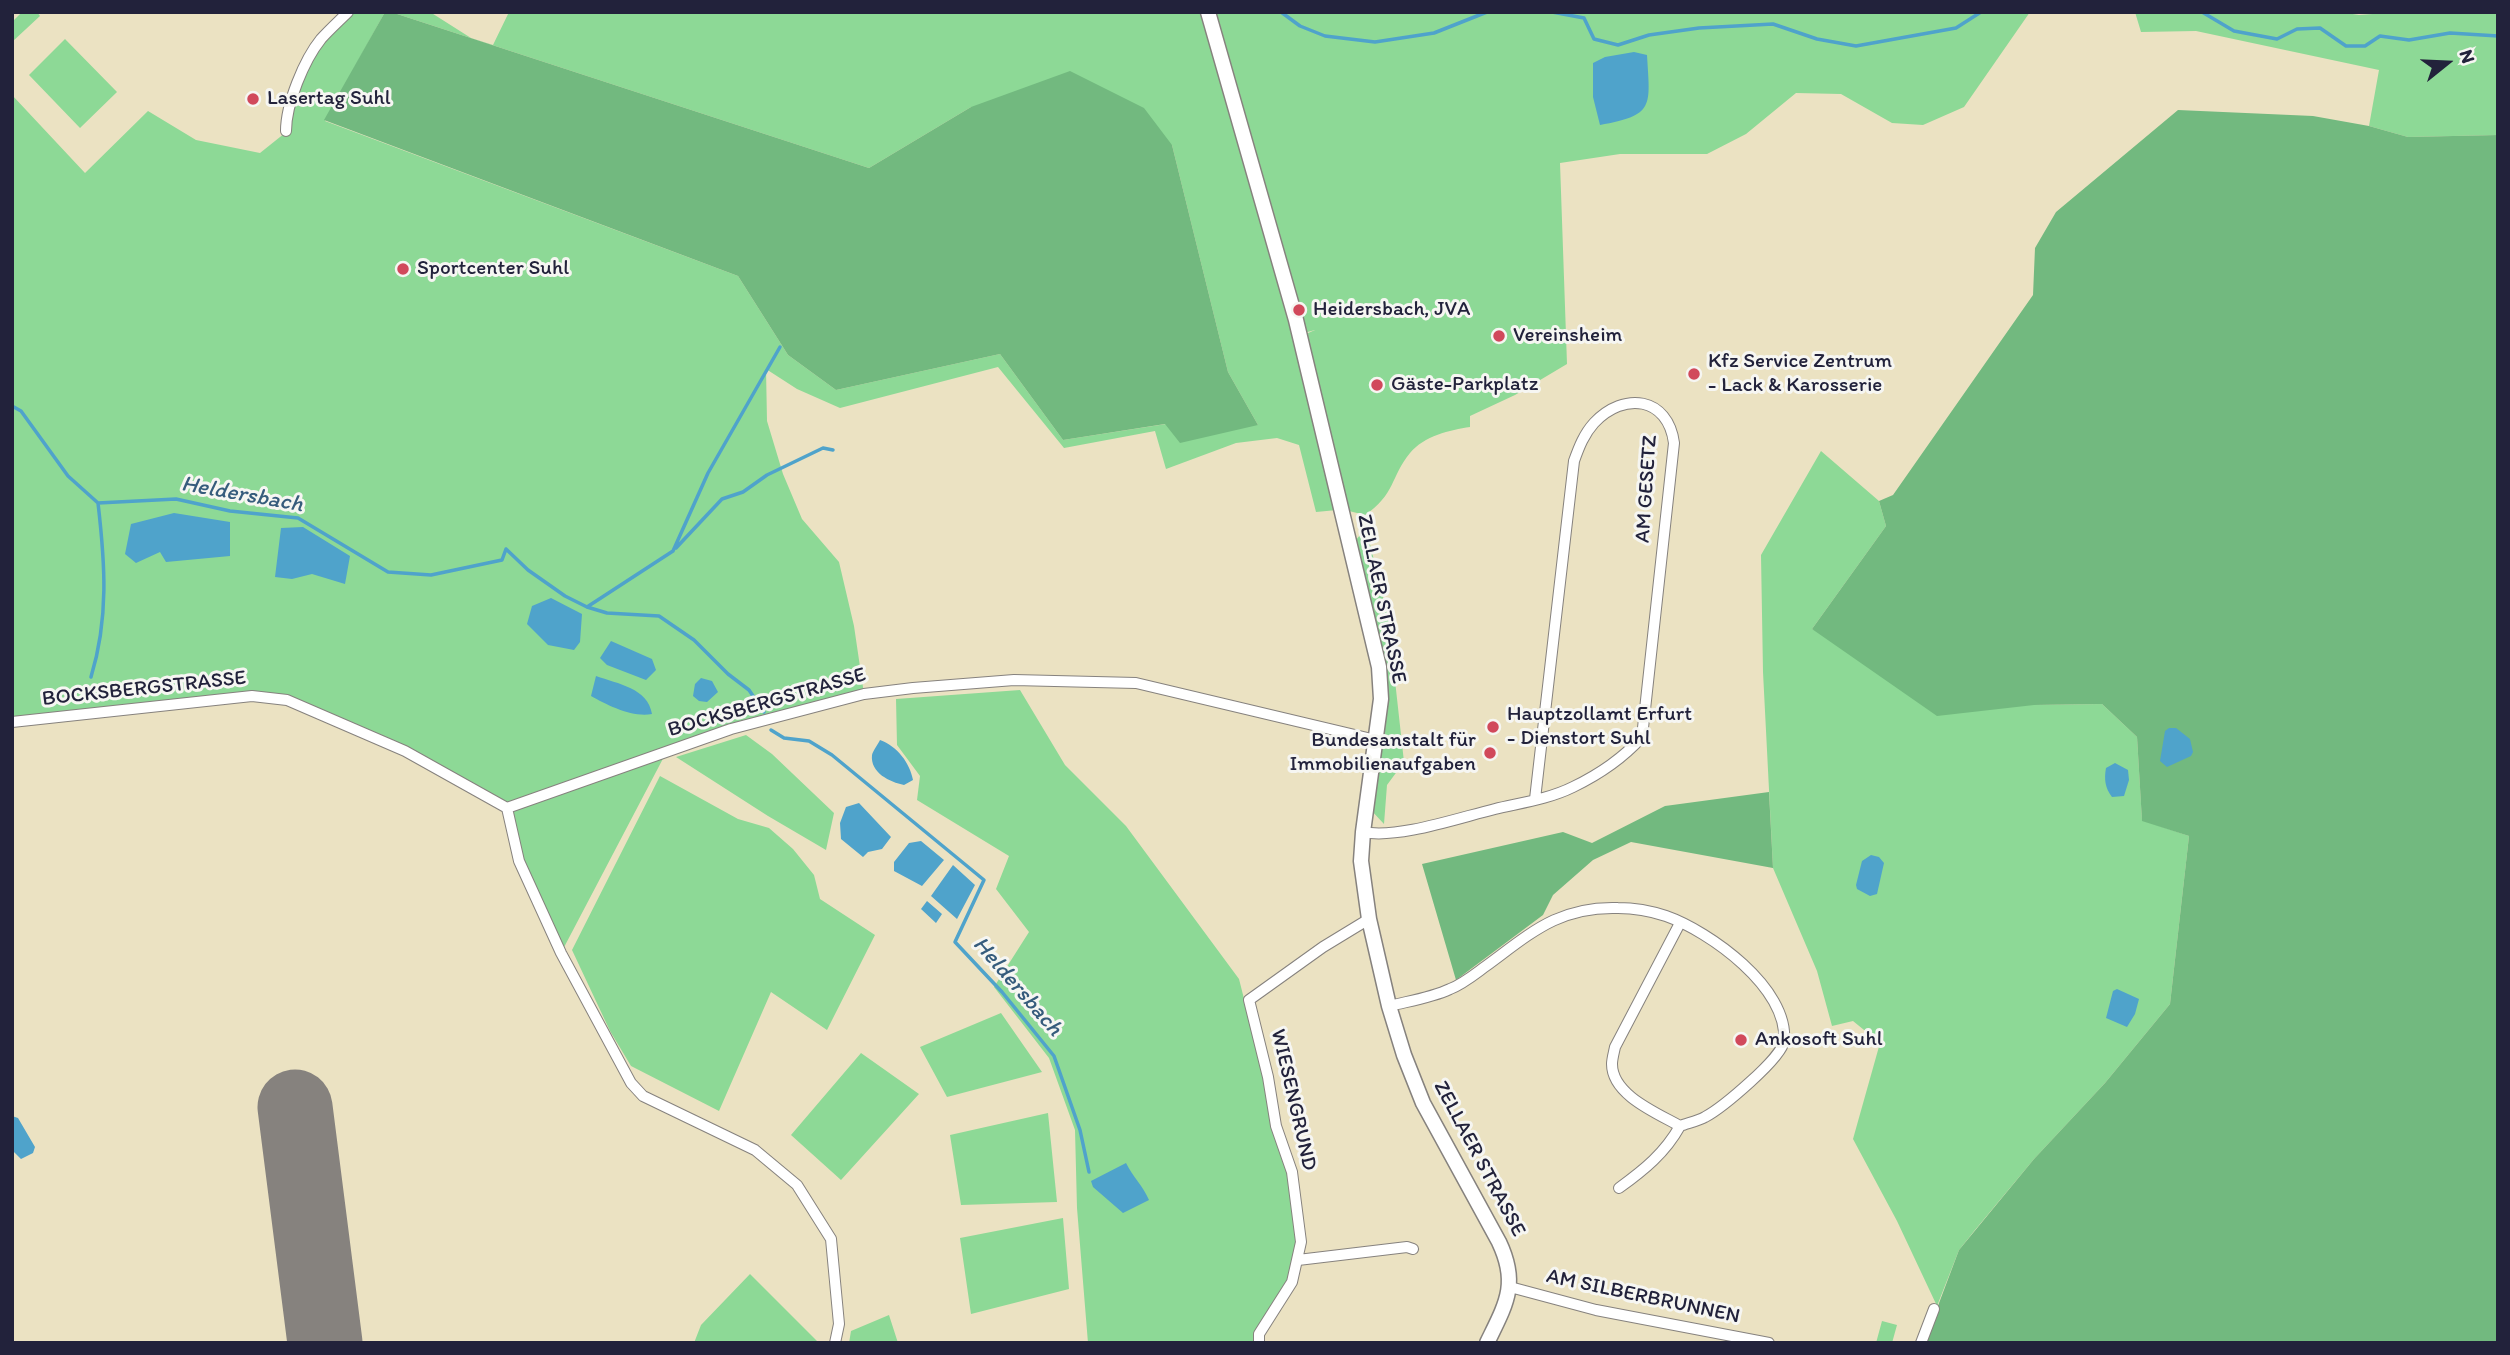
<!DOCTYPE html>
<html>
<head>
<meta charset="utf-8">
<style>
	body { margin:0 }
	#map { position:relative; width:2510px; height:1355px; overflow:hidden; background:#ebe2c2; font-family:Itim,sans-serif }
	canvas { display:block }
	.frame { position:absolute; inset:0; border:14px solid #22223b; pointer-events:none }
	.north { position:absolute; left:2412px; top:28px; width:70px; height:70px; -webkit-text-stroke:5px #f6f6f2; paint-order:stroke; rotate:72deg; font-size:19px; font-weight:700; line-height:28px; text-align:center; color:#22223b }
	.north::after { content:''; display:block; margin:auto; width:24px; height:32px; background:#22223b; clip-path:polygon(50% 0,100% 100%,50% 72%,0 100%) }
</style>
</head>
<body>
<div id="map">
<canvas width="2510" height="1355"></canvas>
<div class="frame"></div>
<div class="north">N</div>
</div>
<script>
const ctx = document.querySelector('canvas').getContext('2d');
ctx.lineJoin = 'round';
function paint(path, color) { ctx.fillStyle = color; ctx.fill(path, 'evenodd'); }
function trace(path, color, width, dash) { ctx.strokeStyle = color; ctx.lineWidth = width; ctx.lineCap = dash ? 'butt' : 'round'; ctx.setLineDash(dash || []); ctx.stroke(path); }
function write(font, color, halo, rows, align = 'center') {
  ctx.font = font + ' Itim,sans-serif'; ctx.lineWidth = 6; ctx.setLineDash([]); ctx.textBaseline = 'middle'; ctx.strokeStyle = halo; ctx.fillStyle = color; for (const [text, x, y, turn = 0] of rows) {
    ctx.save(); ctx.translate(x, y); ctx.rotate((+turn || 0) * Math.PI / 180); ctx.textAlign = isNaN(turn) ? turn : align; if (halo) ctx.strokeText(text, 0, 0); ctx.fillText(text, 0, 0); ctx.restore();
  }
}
const green = new Path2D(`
	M22,12H37L40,16L12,42V22Z
	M349,12H385L325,121L738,276L788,355L836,390L1000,354L1063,440L1166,424L1258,425L1228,372L1172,145L971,107L869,168L391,12H430L471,38L493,45L509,12H1204L1294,334L1337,510L1316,512L1299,445L1277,438L1236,443L1166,469L1155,431L1064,448L998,367L840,408L797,389L766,369L767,421L783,474L802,519L839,562L854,626L864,694L667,751L561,953L519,861L507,807L405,751L287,700L252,696L12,722V95L85,173L148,111L196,140L260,153L290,129L286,121L309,57Z
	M1208,12H2030L1964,107L1923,125L1892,123L1841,94L1796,93L1746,134L1707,154H1620L1560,163L1567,364L1515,395L1470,416V427C1450,430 1424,436 1410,453C1391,476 1395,495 1365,515L1349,511L1306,334L1315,330L1300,334Z
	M2135,12H2340L2359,15L2399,12H2498V135L2408,137L2369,126L2379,70L2196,31L2141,32Z
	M65,39L117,92L80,128L29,75Z
	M1821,451L1879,501L1886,526L1812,629L2034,705L2102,704L2137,737L2142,820L2189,836L2170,1004L2105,1083L2034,1159L1975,1230L1959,1250L1937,1306L1897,1221L1853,1139L1880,1043L1853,1021L1832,1026L1817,971L1773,868L1763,672L1761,555Z
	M1366,528L1388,617L1404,762L1387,785L1384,824L1370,809L1381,734L1355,541Z
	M1020,690L1065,765L1126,826L1239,979L1288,1173L1296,1242L1288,1281L1255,1332L1254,1343H1088L1077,1208L1075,1130L1049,1058L994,987L1029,932L996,889L1009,856L917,800L920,776L897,745L896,699Z
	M746,735L772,754L834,813L826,850L768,816L676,757Z
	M660,776L738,819L769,828L793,849L814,875L820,899L875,935L827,1030L771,992L719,1111L631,1066L610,1031L572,950Z
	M1001,1013L1042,1072L947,1097L920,1047Z
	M861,1053L919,1094L841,1180L791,1135Z
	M1048,1113L1057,1202L961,1205L950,1135Z
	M1063,1218L1069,1289L971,1314L960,1238Z
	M750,1274L819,1343H694L701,1325Z
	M889,1315L898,1343H849L851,1331Z
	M1882,1321L1897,1325L1892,1343H1876Z`);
const forest = new Path2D(`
	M385,12H391L869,168L971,107L1070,71L1144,108L1172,145L1228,372L1258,425L1180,443L1165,424L1063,440L1000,354L836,390L788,355L738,276L324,120Z
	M2178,110L2313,116L2369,126L2408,137L2498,135V1343H1924L1959,1250L2034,1159L2105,1083L2170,1004L2189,836L2142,821L2137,737L2102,704L2034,705L1937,716L1812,629L1886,526L1879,501L1893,495L2033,295L2035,248L2056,212Z
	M1769,792L1773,868L1631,842L1593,860L1553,895L1543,915L1456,980L1422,864L1563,832L1592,843L1665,806Z`);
const water = new Path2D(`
	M1634,52L1647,55C1650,107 1655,115 1600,125L1593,97V63L1605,57Z
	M174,513L230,522V556L166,562L160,552L136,563L125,554L131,524Z
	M303,527L350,556L345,584L312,574L292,579L275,577L281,528Z
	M551,598L582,614L580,642L574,650L548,645L527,624L532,606Z
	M611,641L652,659L656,670L646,680L607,665L600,658Z
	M596,676C618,684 648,688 652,714C633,718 607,705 591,696Z
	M701,678L712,681L718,692L707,702L699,701L693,696L695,684Z
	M2169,728H2176L2190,739L2193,752L2191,756L2167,767L2160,761L2165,731Z
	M880,740C897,746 910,763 913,780L904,785C890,782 870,773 872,755C873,751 878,744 880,740Z
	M2115,763L2128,770L2129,780L2124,796L2112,797C2105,788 2104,779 2106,768Z
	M859,803L891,837L882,849L868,852L863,857L841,839L840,823L846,807Z
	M921,841L944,860L922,886L894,871V862L909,843Z
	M1871,855L1879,857L1884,863L1877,894L1870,896L1857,889L1856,885L1862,861Z
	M953,865L975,885L957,919L931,896Z
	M927,901L942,914L936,923L921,909Z
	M2117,989L2139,999L2135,1014L2127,1027L2106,1018L2113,991Z
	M12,1116L18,1118L35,1147L33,1153L21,1159L12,1150Z
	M1126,1163C1133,1177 1143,1186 1149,1200L1123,1213L1093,1187L1091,1181Z`);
const stream = new Path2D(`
	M1281,12L1300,26L1325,36L1375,42L1434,33L1487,12
	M1552,12L1584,18L1594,39L1618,45L1649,35L1699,28L1773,24L1817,39L1856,46L1956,28L1981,12
	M2202,12L2234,31L2277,39L2297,29L2320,28L2346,46H2365L2380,36L2409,40L2450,33L2498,36
	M12,406L21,411L68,476L98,503L176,499L230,511L298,518L388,572L431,575L502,560L506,549L528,570L565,596L587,607L607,613L659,616L694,640L728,674L749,690L764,712
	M676,548L722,499L743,492L767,475L823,448L833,450
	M587,607L673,551L708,473L780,347
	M91,677C109,618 105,563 98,503
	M771,730L784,738L809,741L832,755L984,880L955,942L1002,992L1054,1056L1080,1130L1089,1172`);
const runway = new Path2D(`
	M295,1107L325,1343`);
const street = new Path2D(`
	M286,131C286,104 304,60 321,39C329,30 339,21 348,12
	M12,722L252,696L287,700L405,751L507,808L731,729L864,694L913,688L1014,680L1136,683L1376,740
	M507,808L519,861L561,953L631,1083L643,1096L755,1150L797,1185L831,1239L839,1324L835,1343
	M1363,832C1398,839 1458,818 1495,809C1520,803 1549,799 1573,787C1598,775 1623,758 1642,737L1674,443C1668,397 1624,391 1594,423C1584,434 1579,447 1574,461L1535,799
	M1389,1006C1409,1001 1431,998 1450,989C1463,984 1475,974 1486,966C1531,933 1559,906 1618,908C1634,908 1651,911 1666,916C1709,931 1789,988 1784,1041C1782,1058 1722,1108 1705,1117C1698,1121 1688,1123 1680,1126C1657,1113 1612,1095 1612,1064C1612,1059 1614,1052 1615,1047L1680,923
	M1619,1188C1644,1170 1665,1153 1680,1126
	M1298,1260L1407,1247L1413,1249
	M1510,1287L1596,1310L1769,1343
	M1259,1343V1334L1292,1282L1301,1242L1292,1172L1276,1126L1268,1077L1249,1000L1323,947L1369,919
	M1921,1343L1934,1309`);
const secondary = new Path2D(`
	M1208,12L1296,320L1379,667L1381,699L1363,832L1361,861L1369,919L1389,1006L1404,1055L1423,1103L1499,1242C1519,1284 1506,1304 1487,1343`);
const markers = [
	[253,99,7,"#d1495b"],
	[403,269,7,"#d1495b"],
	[1299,310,7,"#d1495b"],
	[1499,336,7,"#d1495b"],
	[1694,374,7,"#d1495b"],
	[1377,385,7,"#d1495b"],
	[1493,727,7,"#d1495b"],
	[1490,753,7,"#d1495b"],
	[1741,1040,7,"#d1495b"]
];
const poiNames = [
	["Lasertag Suhl",267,99],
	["Sportcenter Suhl",417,269],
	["Heidersbach, JVA",1313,310],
	["Vereinsheim",1513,336],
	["Kfz Service Zentrum",1708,362],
	["- Lack & Karosserie",1708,386],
	["Gäste-Parkplatz",1391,385],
	["Hauptzollamt Erfurt",1507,715],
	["- Dienstort Suhl",1507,739],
	["Bundesanstalt für",1476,741,"right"],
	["Immobilienaufgaben",1476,765,"right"],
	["Ankosoft Suhl",1755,1040]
];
const streetNames = [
	["AM GESETZ",1647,489,-86],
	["ZELLAER STRASSE",1381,599,78],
	["BOCKSBERGSTRASSE",144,689,-6],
	["BOCKSBERGSTRASSE",767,703,-16],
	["WIESENGRUND",1293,1100,77],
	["ZELLAER STRASSE",1479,1159,62],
	["AM SILBERBRUNNEN",1643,1297,12]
];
const waterNames = [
	["Heldersbach",242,495,10],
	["Heldersbach",1017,987,49]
];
paint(green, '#8dd996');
paint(forest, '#72b97f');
paint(water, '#4fa3cb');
trace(stream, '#4fa3cb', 3.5);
trace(runway, '#86827e', 75);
trace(street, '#86827e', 12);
trace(secondary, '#86827e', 17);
trace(street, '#fff', 10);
trace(secondary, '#fff', 14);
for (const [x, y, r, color] of markers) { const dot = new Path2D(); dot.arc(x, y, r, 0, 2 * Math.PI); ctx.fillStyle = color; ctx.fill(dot); trace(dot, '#f6f6f2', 2.5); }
write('21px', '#22223b', '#f6f6f2', poiNames, 'left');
write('21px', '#22223b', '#f6f6f2', streetNames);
write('italic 23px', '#365c7c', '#f6f6f2', waterNames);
</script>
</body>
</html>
